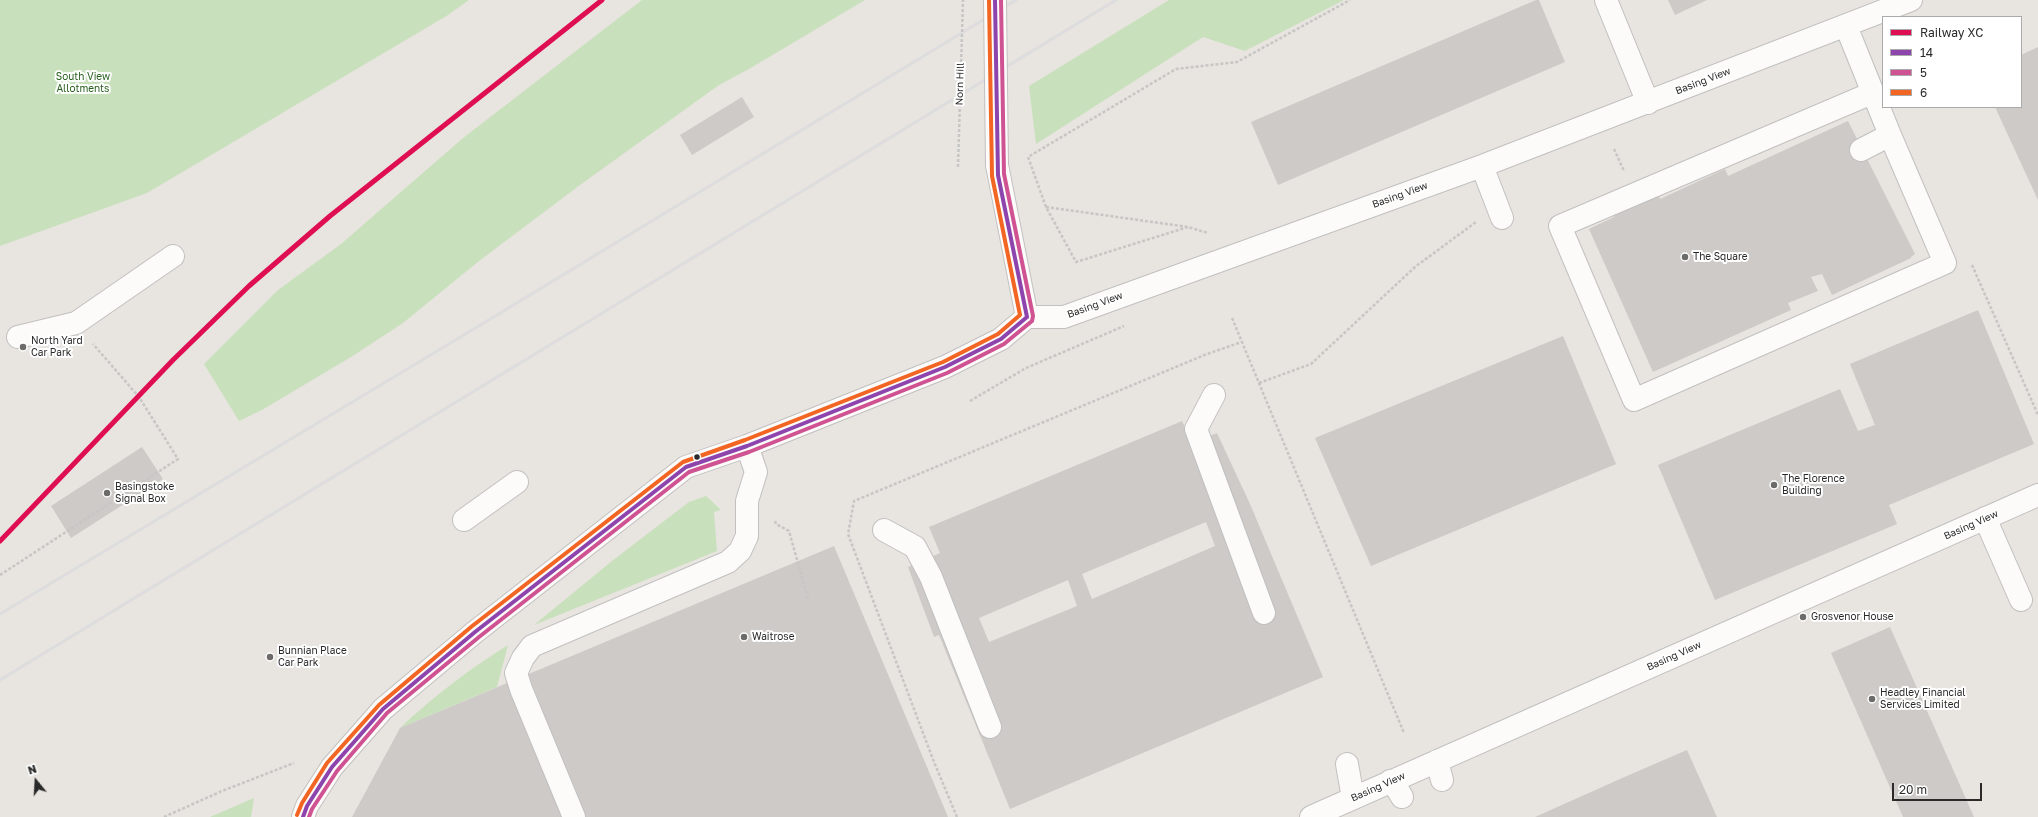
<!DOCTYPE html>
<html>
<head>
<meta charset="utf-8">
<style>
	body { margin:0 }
	#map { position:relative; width:2038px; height:817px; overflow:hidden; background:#e8e4e0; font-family:"Golos Text",sans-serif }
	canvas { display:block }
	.legend { position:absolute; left:1882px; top:16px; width:140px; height:92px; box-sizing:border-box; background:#fff; border:1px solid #aaa; margin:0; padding:5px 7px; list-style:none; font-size:12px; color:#2a2a2a }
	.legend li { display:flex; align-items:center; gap:8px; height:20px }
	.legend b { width:20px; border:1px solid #aaa }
	.north { position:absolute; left:16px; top:761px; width:40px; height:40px; -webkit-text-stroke:3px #fff; paint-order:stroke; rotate:342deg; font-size:11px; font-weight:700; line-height:16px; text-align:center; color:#2a2a2a }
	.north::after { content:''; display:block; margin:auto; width:14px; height:18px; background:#2a2a2a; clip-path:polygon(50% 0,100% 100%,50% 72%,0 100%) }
	.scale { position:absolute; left:1892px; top:783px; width:90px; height:18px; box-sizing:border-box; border:2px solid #2a2a2a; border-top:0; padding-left:5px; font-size:12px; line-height:14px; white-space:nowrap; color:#2a2a2a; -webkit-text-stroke:3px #fff; paint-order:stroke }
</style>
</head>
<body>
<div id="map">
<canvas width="2038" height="817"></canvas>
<ul class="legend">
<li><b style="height:5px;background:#df0d52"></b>Railway XC</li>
<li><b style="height:5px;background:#8e44ad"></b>14</li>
<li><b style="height:5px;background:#cf5392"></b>5</li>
<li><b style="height:5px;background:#f26522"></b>6</li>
</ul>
<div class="north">N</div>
<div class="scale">20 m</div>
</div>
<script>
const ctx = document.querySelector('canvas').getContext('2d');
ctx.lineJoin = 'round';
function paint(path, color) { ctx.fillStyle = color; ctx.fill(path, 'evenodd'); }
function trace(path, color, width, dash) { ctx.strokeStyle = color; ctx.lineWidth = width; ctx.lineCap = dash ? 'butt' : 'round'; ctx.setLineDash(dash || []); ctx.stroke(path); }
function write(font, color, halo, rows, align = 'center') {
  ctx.font = font + ' "Golos Text",sans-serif'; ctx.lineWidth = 4; ctx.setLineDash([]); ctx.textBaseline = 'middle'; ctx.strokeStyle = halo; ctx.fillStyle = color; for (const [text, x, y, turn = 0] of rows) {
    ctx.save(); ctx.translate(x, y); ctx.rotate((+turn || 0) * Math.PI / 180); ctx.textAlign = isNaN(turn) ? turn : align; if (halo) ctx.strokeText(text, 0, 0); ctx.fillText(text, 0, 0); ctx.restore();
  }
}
const green = new Path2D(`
	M0,0H469L448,15L147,193L0,246Z
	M642,0H865L749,69L719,85L580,185L479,261L403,323L351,357L262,410L239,421L204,364L278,290L341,244L463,138Z
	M1169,0H1344L1245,51L1203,37L1036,144L1029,86Z
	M706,496L721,510L714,512L717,551L534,625L612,561L689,502Z
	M508,645L497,687L400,728C434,696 468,670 508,645Z
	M254,798L251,817H210Z`);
const building = new Path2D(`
	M1536,0H1539L1565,62L1278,185L1251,122Z
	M1668,0H1707L1675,15Z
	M2038,47V200L1995,107H2021V55Z
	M742,97L754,117L692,155L680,135Z
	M1848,121L1915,254L1911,257V258L1832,295L1822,274L1811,277L1818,291L1788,303L1791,310L1653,372L1589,229L1614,217L1613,208L1657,190L1660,199L1725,169L1728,176Z
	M1978,310L2034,444L1889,505L1897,524L1715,600L1658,465L1840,389L1858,431L1875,425L1850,364Z
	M1563,336L1616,464L1371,566L1315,438Z
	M1182,421L1192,443L1217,433L1250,504L1323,677L1010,809L939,635L934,637L908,567L940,553L929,527ZM1206,522L1215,546L1092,599L1082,574ZM1068,580L1077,606L989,642L979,618Z
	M142,447L163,479L71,538L51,506Z
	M834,546L948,817H352L400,728Z
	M1890,627L1974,817H1903L1831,653Z
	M1687,750L1717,817H1535L1620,779Z`);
const path = new Path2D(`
	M1614,149L1624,171
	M1046,207L1188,227L1208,233
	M1188,227L1076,262L1046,207L1028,157L1176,69L1237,62L1350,0
	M1972,265L2038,415
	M1232,318L1404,733
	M1259,383L1311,364L1415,267L1476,222
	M970,401L1026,368L1124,326
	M775,521L776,524L789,531L808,599
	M0,575L178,459L139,397L93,344
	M164,817L222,791L294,763
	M957,817L934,762L848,534L854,501L1207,354L1242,342`);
const minor = new Path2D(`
	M1606,0L1648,103
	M1846,26L1890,135L1861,150
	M1872,93L1560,226L1634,400L1945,263L1890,135
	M997,165L1027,317
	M1482,166L1502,218
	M18,337L76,323L173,256
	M1214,395L1196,429L1264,613
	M1985,518L2021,600
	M464,520L517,482
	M884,530L915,547L931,577L990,727
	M1437,761L1442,780
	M1347,764L1353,798
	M1390,781L1393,782L1402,797
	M303,817L307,806L332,767L383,709L475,632L686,467L747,446L945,367L1001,339L1027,317H1064L1482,166L1911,0
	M574,817L521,689L516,673L523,658L532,646L728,562L740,551L747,536V501L756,472L747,446
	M1311,817L2038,495`);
const rail = new Path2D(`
	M0,614L497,315L1016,0
	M0,680L1116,0`);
const pathBridge = new Path2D(`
	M958,167L963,0`);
const minorBridge = new Path2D(`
	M995,0L997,165`);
const bus1 = new Path2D(`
	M995,0L998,175L1027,317
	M303,817L307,806L332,767L383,709L475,632L686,467L747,446L945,367L1001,339L1027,317`);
const bus2 = new Path2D(`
	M309,817L312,809L337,771L387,713L479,637L689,472L749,452L947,373L1004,344L1032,321L1033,316L1004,174L1001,0`);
const bus3 = new Path2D(`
	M297,815L302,803L327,763L379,705L471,627L683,462L745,440L943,362L998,334L1020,315L992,176L989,0`);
const rail1 = new Path2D(`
	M0,541L173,360L249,286L330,216L602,0`);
const markers = [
	[1685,257,4,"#6c6b6a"],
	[23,347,4,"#6c6b6a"],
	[697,457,3.5,"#2a2a2a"],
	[1774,485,4,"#6c6b6a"],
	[107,493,4,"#6c6b6a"],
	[1803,617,4,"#6c6b6a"],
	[744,637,4,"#6c6b6a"],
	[270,657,4,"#6c6b6a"],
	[1872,699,4,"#6c6b6a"]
];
const parkNames = [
	["South View",83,77],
	["Allotments",83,89]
];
const streetNames = [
	["Basing View",1703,81,-21],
	["Norn Hill",960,84,-88],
	["Basing View",1400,195,-20],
	["Basing View",1095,305,-20],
	["Basing View",1971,525,-24],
	["Basing View",1674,656,-24],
	["Basing View",1378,787,-24]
];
const poiNames = [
	["The Square",1693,257],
	["North Yard",31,341],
	["Car Park",31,353],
	["The Florence",1782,479],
	["Building",1782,491],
	["Basingstoke",115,487],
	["Signal Box",115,499],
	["Grosvenor House",1811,617],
	["Waitrose",752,637],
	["Bunnian Place",278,651],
	["Car Park",278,663],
	["Headley Financial",1880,693],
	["Services Limited",1880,705]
];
paint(green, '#c9e0bc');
paint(building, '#cdcac7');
trace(minor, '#c1c0c0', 24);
trace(path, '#c6c6c5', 2.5, [3, 2]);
trace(minor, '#fcfbfa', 22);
trace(rail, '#ddddde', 3);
trace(minorBridge, '#c1c0c0', 24, []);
trace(pathBridge, '#c6c6c5', 2.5, [3, 2]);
trace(minorBridge, '#fcfbfa', 22);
trace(bus1, '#8e44ad', 4);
trace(bus2, '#cf5392', 4);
trace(bus3, '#f26522', 4);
trace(rail1, '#df0d52', 5);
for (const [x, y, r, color] of markers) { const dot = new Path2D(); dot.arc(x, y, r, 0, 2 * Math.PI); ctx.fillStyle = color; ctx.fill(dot); trace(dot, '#fff', 1.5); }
write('10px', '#2a6021', '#fff', parkNames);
write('10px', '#2a2a2a', '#fff', streetNames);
write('10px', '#2a2a2a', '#fff', poiNames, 'left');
</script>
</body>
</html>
